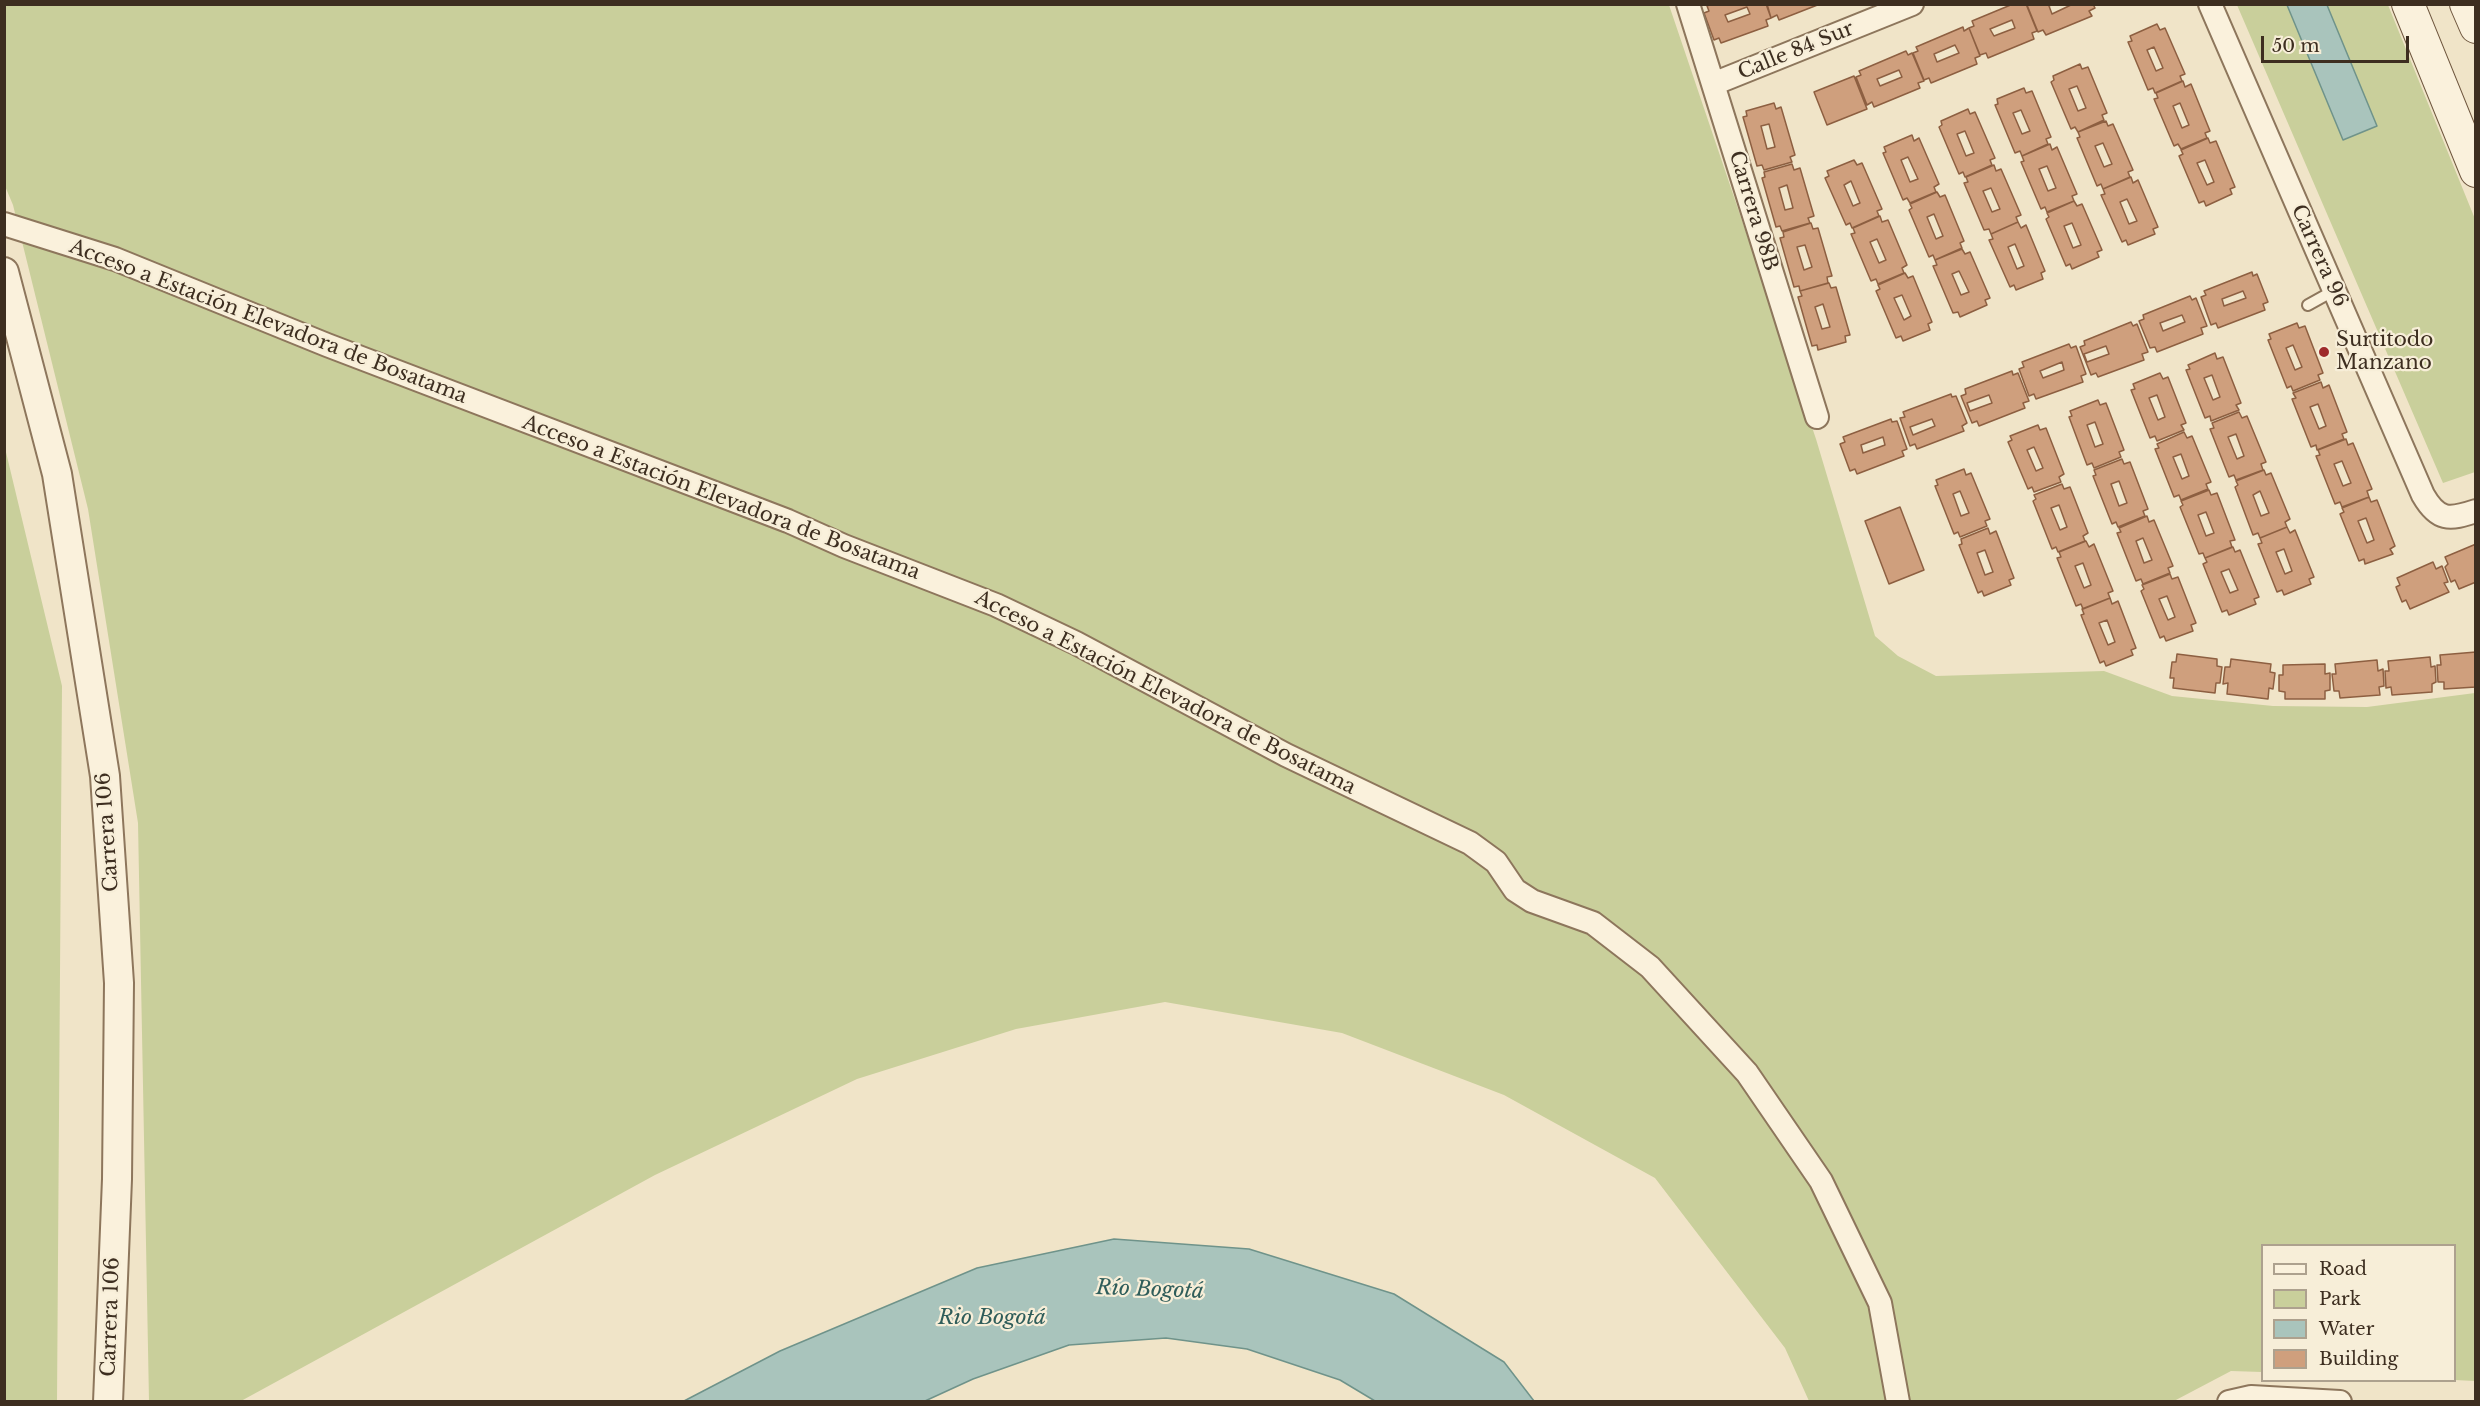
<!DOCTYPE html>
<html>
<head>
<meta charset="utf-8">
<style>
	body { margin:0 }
	#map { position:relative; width:2480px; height:1406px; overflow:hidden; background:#f0e4c8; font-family:"Libre Baskerville",serif }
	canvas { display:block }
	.frame { position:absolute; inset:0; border:6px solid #3d2e20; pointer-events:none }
	.legend { position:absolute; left:2261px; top:1244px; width:195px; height:138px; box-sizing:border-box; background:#f7eed8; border:2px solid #ada18e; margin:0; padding:8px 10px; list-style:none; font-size:18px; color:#3d2e20 }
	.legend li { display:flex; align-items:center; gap:12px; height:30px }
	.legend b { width:30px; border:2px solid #ada18e }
	.scale { position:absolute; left:2261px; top:36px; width:148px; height:27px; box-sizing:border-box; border:3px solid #3d2e20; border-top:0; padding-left:8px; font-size:18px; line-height:21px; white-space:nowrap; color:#3d2e20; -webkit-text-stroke:4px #f7eed8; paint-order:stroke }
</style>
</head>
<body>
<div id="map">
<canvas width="2480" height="1406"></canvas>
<div class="frame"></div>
<ul class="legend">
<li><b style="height:8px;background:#faf1dc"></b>Road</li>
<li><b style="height:16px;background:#c9cf9b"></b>Park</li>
<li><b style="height:16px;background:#a9c4bc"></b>Water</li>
<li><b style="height:16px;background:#cf9f7d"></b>Building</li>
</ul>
<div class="scale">50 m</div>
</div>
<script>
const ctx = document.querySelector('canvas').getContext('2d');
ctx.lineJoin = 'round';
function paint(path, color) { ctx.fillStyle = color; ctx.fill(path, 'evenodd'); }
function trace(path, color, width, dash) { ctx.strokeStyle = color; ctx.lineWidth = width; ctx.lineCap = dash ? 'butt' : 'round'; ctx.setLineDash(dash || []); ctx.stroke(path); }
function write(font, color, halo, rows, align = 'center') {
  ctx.font = font + ' "Libre Baskerville",serif'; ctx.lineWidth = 4.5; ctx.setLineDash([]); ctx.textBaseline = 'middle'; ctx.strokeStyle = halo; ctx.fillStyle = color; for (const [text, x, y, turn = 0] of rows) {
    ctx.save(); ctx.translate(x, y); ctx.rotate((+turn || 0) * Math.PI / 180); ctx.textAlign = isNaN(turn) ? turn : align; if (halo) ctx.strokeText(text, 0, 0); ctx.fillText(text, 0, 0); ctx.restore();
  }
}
const green = new Path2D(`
	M4,5H1669L1816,439L1875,636L1898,656L1936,676L2104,671L2172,696L2273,706L2367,707L2475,693V1381L2455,1380L2454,1246H2262V1372L2231,1371L2174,1401H1809L1785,1348L1655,1178L1504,1095L1342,1033L1165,1002L1016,1029L857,1079L655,1175L241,1401H149L138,823L88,509L13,205L5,186Z
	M2237,5H2388L2475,219V472L2443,483Z
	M5,448L62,686L57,1401H5Z`);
const water = new Path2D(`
	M2287,5H2327L2377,126L2343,140Z
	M1114,1239L1249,1249L1394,1294L1504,1362L1534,1401H1375L1340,1380L1247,1349L1166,1338L1069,1345L973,1379L925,1401H684L780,1351L977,1268Z`);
const building = new Path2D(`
	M1712,4H1766L1771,18L1766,20L1768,26L1721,43L1719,38L1714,40L1704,13L1709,11L1707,6ZM1747,7L1750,14L1728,22L1725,15Z
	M1767,4H1820L1779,20L1777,15L1771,18Z
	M2013,4H2026L2037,31L2032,33L2034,39L1988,58L1986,53L1980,55L1969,28L1974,26L1972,21ZM2012,20L2015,28L1994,36L1990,29Z
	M2053,4L2049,6L2052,14L2073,4H2093L2095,8L2089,11L2092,16L2046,35L2043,30L2038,32L2027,5Z
	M2157,24L2160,30L2165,28L2185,74L2180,76L2182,81L2155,93L2153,88L2148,90L2128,42L2132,41L2130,36ZM2154,47L2163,68L2156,71L2147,50Z
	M1963,27L1964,31L1969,28L1980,56L1975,58L1977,64L1931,83L1929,78L1924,80L1913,53L1918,51L1916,47ZM1955,45L1959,53L1937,62L1934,54Z
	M1906,51L1908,55L1912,53L1924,81L1918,83L1920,88L1874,107L1872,102L1867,105L1856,77L1861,75L1859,71ZM1899,70L1902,77L1880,86L1877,79Z
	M2080,64L2082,69L2088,67L2107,113L2102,115L2104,120L2078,132L2075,127L2071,129L2051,82L2054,80L2053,76ZM2077,86L2086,108L2078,111L2069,89Z
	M1854,76L1867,109L1827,125L1814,92Z
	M2183,81L2185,87L2191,84L2210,131L2205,133L2207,138L2181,149L2178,144L2174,146L2154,99L2158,98L2156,93ZM2180,103L2189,125L2182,128L2173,106Z
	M2024,88L2026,93L2032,91L2051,137L2046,139L2048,144L2022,156L2020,151L2015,153L1995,105L1998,104L1997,99ZM2021,110L2030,131L2022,134L2013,113Z
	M1774,103L1776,109L1781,107L1795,155L1790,157L1792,162L1764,170L1762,165L1757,166L1743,117L1747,116L1746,111ZM1769,124L1775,147L1767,149L1761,126Z
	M1968,109L1970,114L1975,112L1995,158L1990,160L1992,165L1965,177L1963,172L1959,174L1939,127L1942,125L1941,121ZM1965,131L1974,153L1966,156L1957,134Z
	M2106,121L2108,126L2113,124L2133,170L2128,172L2130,177L2103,189L2101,184L2097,186L2077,138L2080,137L2078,132ZM2103,143L2112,164L2104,167L2095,146Z
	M1912,135L1914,141L1919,138L1939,184L1934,187L1936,192L1910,203L1907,198L1903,200L1883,153L1886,152L1884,147ZM1908,157L1918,179L1910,182L1901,160Z
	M2208,138L2210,143L2216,141L2235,187L2230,189L2232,194L2206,206L2204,201L2199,203L2179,156L2183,154L2181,150ZM2205,160L2214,182L2207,185L2197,163Z
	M2050,144L2052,150L2057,147L2077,194L2072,196L2074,201L2047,212L2045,207L2041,209L2021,162L2024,161L2022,156ZM2047,166L2056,188L2048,191L2039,169Z
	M1854,160L1857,165L1862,163L1882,209L1877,211L1879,216L1852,228L1850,223L1846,225L1825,178L1829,176L1827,171ZM1851,181L1860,203L1853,206L1844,185Z
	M1792,164L1794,170L1800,168L1814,216L1808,218L1810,223L1782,231L1780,226L1776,227L1762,178L1765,177L1764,172ZM1787,185L1793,208L1785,210L1779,188Z
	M1994,165L1996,171L2001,169L2021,215L2016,217L2018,222L1991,234L1989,229L1984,230L1964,183L1968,182L1966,177ZM1991,188L2000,209L1992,212L1983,191Z
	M2131,177L2133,183L2138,180L2158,227L2153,229L2155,234L2128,245L2126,240L2122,242L2101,195L2105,194L2103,189ZM2127,199L2137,221L2129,224L2120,202Z
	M1937,192L1940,197L1945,195L1964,241L1960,243L1962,248L1935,260L1933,255L1929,257L1909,210L1912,208L1910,204ZM1934,214L1943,236L1936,239L1927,217Z
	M2074,201L2077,206L2082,204L2102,250L2097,252L2099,257L2072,269L2070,264L2066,266L2046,219L2049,217L2047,213ZM2072,223L2081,245L2073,248L2064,226Z
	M1880,216L1882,222L1888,220L1907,265L1902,268L1904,273L1878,284L1876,279L1871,281L1851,234L1855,233L1853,228ZM1877,239L1886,260L1879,263L1870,242Z
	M2018,222L2021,228L2026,225L2045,271L2041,273L2043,279L2016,290L2014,285L2010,287L1989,240L1993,239L1991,234ZM2015,244L2024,266L2017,269L2008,247Z
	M1811,223L1813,229L1818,228L1832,276L1827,277L1828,283L1800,291L1799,286L1794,287L1780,238L1784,237L1783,232ZM1805,245L1812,267L1804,270L1797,247Z
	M1962,249L1965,254L1970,252L1990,298L1985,300L1987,305L1960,317L1958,312L1953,313L1933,266L1937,265L1935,260ZM1959,271L1969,292L1961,295L1952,274Z
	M2252,272L2253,276L2257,274L2268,302L2263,304L2265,310L2218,328L2216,323L2211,325L2201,297L2206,295L2204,291ZM2243,291L2246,298L2224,306L2222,299Z
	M1905,273L1908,278L1913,276L1932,322L1928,324L1930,330L1903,341L1901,336L1896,338L1876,291L1880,289L1878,285ZM1902,295L1911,316L1904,320L1894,298Z
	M1829,283L1831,288L1836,287L1850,335L1845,336L1846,342L1818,350L1817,345L1812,346L1798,297L1802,296L1800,291ZM1823,304L1830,327L1822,329L1815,307Z
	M2190,296L2192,300L2196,298L2207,326L2201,328L2203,334L2157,352L2155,347L2150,348L2139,321L2144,319L2143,315ZM2182,315L2185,322L2163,331L2160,323Z
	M2131,322L2133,326L2137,324L2148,352L2142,354L2144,360L2098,377L2096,373L2091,375L2080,347L2085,345L2084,341ZM2106,346L2109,354L2087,362L2084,354Z
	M2297,323L2299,328L2305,326L2323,373L2318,375L2320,380L2293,391L2291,386L2287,388L2268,340L2271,339L2269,334ZM2293,345L2302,367L2295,370L2286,348Z
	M2069,344L2071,348L2076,346L2086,374L2081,376L2083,382L2036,399L2034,394L2029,396L2019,369L2024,367L2022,362ZM2062,362L2064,370L2043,378L2040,371Z
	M2215,353L2217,359L2223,357L2241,403L2236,405L2239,410L2211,421L2210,416L2205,418L2186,370L2190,369L2188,365ZM2212,375L2220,397L2213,400L2204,378Z
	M2012,371L2013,375L2018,373L2029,401L2023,403L2025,408L1979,426L1977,421L1972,423L1961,396L1966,394L1965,389ZM1989,395L1992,403L1970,411L1967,403Z
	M2160,373L2163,379L2168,377L2186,423L2181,425L2184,430L2157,441L2155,436L2150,438L2131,390L2135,389L2133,384ZM2157,395L2165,417L2158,420L2149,398Z
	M2321,382L2323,388L2329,385L2347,432L2342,434L2344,439L2317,450L2316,445L2311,447L2292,399L2296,398L2293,393ZM2318,404L2326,426L2319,429L2310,407Z
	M1951,394L1952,397L1956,396L1967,423L1962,426L1964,431L1917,449L1915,444L1910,446L1900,418L1905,417L1903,412ZM1932,419L1935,426L1913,435L1910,427Z
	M2098,400L2100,405L2106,403L2124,450L2119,452L2121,457L2094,468L2092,463L2087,465L2069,417L2072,416L2070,411ZM2095,422L2103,444L2095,447L2087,425Z
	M2239,412L2242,418L2247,416L2266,462L2261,464L2263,470L2236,480L2234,475L2229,477L2210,429L2214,428L2212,423ZM2236,434L2244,456L2237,459L2228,437Z
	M1891,419L1892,422L1897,421L1907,449L1902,451L1904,456L1857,474L1855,469L1850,471L1840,444L1845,442L1843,437ZM1883,437L1885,445L1863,453L1861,445Z
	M2038,425L2040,430L2046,428L2064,474L2059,477L2061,482L2034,492L2032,487L2028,489L2008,442L2012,440L2010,436ZM2034,447L2043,468L2036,471L2027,450Z
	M2184,432L2187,438L2192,436L2211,482L2206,484L2208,489L2181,500L2179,495L2174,497L2155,449L2159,448L2157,444ZM2181,454L2189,476L2182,479L2173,457Z
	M2346,439L2348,445L2353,443L2372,489L2367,491L2369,497L2342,507L2340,502L2335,504L2316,456L2320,455L2318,450ZM2342,461L2351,483L2343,486L2334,464Z
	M2122,459L2124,464L2130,462L2148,509L2143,511L2145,516L2118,527L2116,522L2112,524L2093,476L2096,475L2094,470ZM2119,481L2127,503L2119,506L2111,484Z
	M1964,469L1966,475L1971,473L1990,519L1985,521L1987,526L1960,537L1958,532L1954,534L1935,486L1938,485L1936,480ZM1960,491L1969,513L1961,516L1953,494Z
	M2264,470L2266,475L2271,473L2290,519L2285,522L2287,527L2260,538L2258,533L2253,535L2235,487L2238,485L2236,481ZM2260,491L2269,513L2261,516L2253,495Z
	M2062,484L2064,489L2070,487L2088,533L2083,536L2085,541L2058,552L2056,547L2052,549L2033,501L2036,499L2034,495ZM2059,505L2067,527L2060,530L2051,508Z
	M2209,490L2211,495L2217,493L2235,540L2230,541L2232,547L2205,558L2203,553L2199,554L2180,507L2183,505L2181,501ZM2206,512L2214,533L2206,536L2198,515Z
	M2369,497L2371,502L2377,500L2395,546L2390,549L2393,554L2365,564L2364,559L2359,561L2340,514L2344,512L2342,508ZM2366,518L2374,540L2367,543L2358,521Z
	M1900,507L1924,570L1889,584L1865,521Z
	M2147,516L2149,522L2154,520L2173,566L2168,568L2170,573L2143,584L2141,579L2136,581L2117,533L2121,532L2119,528ZM2143,538L2152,560L2144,563L2136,541Z
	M2287,527L2290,533L2295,530L2314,577L2309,579L2311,584L2284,595L2282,590L2277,592L2258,544L2262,543L2260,538ZM2284,549L2292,571L2285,574L2276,552Z
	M1988,528L1990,534L1996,531L2014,578L2009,580L2011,585L1984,596L1982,591L1978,593L1959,545L1962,544L1961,539ZM1985,550L1993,572L1985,575L1977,553Z
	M2086,541L2089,547L2094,544L2113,591L2108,593L2110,598L2083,609L2081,604L2076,606L2057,558L2061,557L2059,552ZM2083,563L2091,585L2084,588L2075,566Z
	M2476,544V582L2459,589L2455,580L2451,582L2445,567L2448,564L2445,557Z
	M2233,547L2235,552L2240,550L2259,597L2254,599L2256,604L2229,615L2227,610L2222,612L2203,564L2207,562L2205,558ZM2229,569L2238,590L2230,593L2221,572Z
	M2433,562L2436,569L2442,566L2448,582L2444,583L2449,592L2410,609L2406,600L2402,602L2396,587L2400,585L2397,578Z
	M2170,574L2172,579L2178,577L2196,623L2191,625L2193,631L2166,641L2164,636L2160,638L2141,591L2144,589L2142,585ZM2167,596L2175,617L2168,620L2159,599Z
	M2110,598L2112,604L2118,601L2136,648L2131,650L2133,655L2106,666L2104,661L2100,663L2081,615L2084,614L2082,609ZM2107,620L2115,642L2108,645L2099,623Z
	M2476,652V687L2444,689V682H2438L2437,665H2441L2440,655Z
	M2177,654L2217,659V666L2222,667L2220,683H2216L2215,693L2173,688L2174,678H2170L2172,662H2176Z
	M2430,657L2431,667L2435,666L2436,682L2432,684V692L2392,695L2391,687L2386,688L2385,671H2389L2388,661Z
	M2231,659L2271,664L2270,672L2275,673L2273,689L2269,688L2268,699L2227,694L2228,683L2223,684L2225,667H2230Z
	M2377,660L2378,671L2383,669L2384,686L2379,687L2380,695L2340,698L2339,691H2334L2332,674H2336L2335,664Z
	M2325,664V674L2330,673V690L2325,691V699H2285V692L2279,691V675H2283V665Z`);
const service = new Path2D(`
	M2308,305L2335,290`);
const minor = new Path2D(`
	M1688,4L1817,417
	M2210,4L2423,495C2438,521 2449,520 2476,511
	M1713,84L1912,4
	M4,224L115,259L327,345L788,521L844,546L996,605L1076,643L1286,755L1470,843L1496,862L1515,890L1532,901L1593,923L1650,967L1747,1073L1821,1181L1880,1303L1898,1402
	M2229,1402L2251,1397L2340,1402`);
const tertiary = new Path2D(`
	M4,272L57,474L105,776L119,983L117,1179L108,1402`);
const secondary = new Path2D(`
	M2408,4L2476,171
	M2466,4L2476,27`);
const markers = [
	[2324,352,6,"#9e2a2b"]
];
const streetNames = [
	["Calle 84 Sur",1796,51,-22],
	["Carrera 98B",1753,211,73],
	["Carrera 96",2319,256,66],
	["Acceso a Estación Elevadora de Bosatama",268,322,21],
	["Acceso a Estación Elevadora de Bosatama",721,498,21],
	["Acceso a Estación Elevadora de Bosatama",1165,693,27],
	["Carrera 106",108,832,-94],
	["Carrera 106",111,1317,-88]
];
const poiNames = [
	["Surtitodo",2336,340],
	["Manzano",2336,363]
];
const waterNames = [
	["Río Bogotá",1150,1290,2],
	["Rio Bogotá",992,1318]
];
paint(green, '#c9cf9b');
paint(water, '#a9c4bc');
trace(water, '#6f938a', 1.5);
paint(building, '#cf9f7d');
trace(building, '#8d5f41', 1.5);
trace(service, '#8d765c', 14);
trace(minor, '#8d765c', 26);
trace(tertiary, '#8d765c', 32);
trace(secondary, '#6f573f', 34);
trace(service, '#faf1dc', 10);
trace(minor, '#faf1dc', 22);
trace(tertiary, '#faf1dc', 28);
trace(secondary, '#faf1dc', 32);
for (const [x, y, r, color] of markers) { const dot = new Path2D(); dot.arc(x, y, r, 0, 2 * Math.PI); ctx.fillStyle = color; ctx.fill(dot); trace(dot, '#f7eed8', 2); }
write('20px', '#3d2e20', '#f7eed8', streetNames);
write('20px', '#3d2e20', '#f7eed8', poiNames, 'left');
write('italic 21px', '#2f5d5a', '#f7eed8', waterNames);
</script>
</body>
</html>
